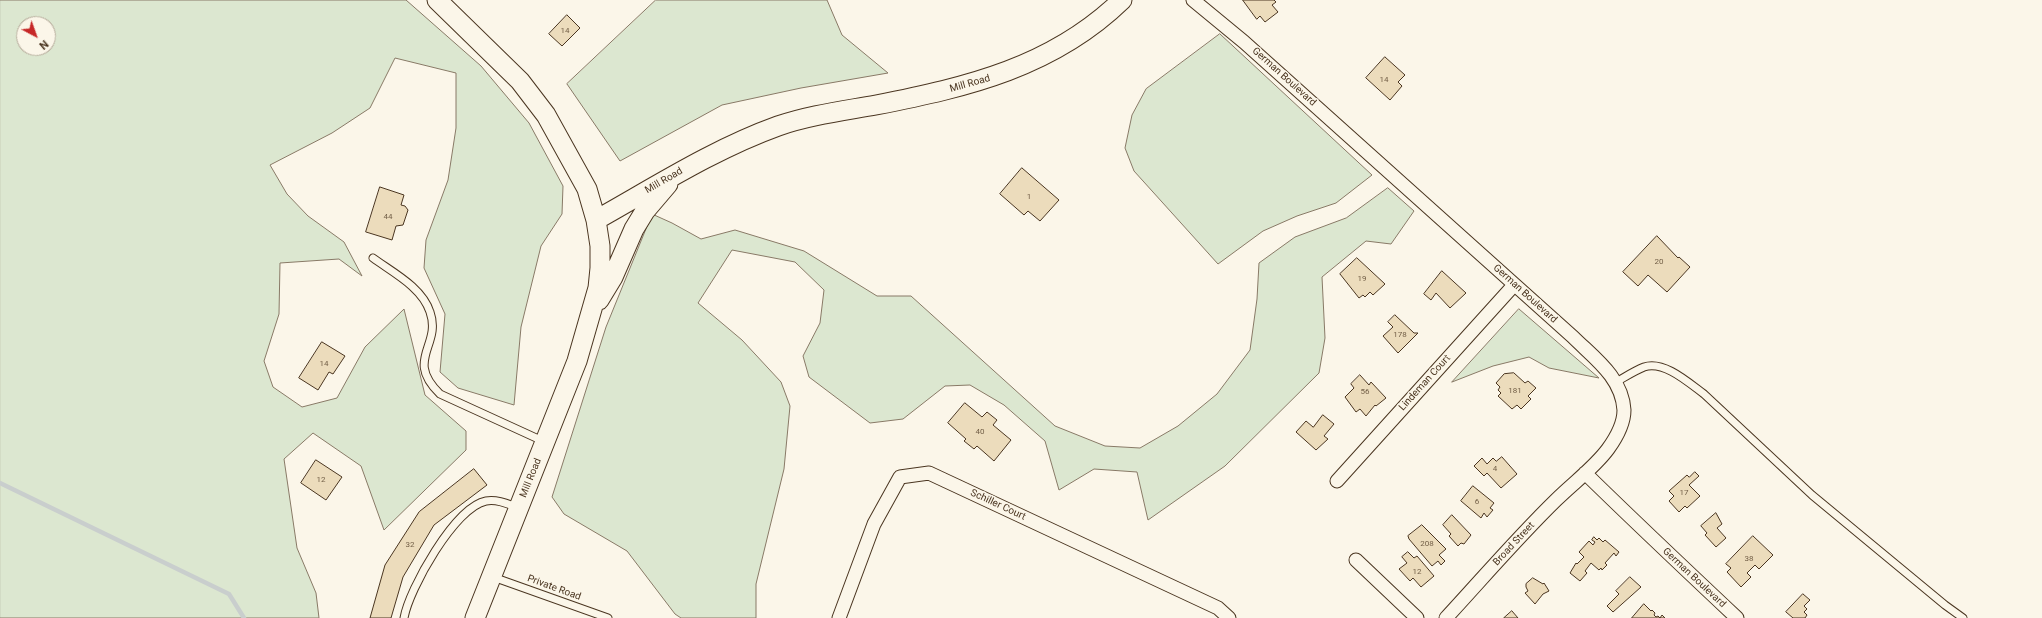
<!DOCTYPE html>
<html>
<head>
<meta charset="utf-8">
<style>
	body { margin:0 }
	#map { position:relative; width:2042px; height:618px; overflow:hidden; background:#fbf6e9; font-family:Roboto,sans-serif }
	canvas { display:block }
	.north { position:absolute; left:16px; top:16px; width:40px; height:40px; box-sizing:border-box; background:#fbf6e9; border:1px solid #b4a999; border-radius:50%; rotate:139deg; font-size:11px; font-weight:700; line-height:16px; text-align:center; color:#4a3520 }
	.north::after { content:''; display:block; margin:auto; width:14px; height:18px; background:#c62828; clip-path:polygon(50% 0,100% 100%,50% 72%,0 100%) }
</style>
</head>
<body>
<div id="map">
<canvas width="2042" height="618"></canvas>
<div class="north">N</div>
</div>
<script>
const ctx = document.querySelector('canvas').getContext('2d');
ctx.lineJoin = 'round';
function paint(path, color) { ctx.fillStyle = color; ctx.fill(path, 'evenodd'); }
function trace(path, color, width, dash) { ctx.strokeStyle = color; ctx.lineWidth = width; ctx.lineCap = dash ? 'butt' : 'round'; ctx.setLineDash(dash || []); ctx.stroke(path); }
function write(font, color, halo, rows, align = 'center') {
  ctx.font = font + ' Roboto,sans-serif'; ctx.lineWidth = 3; ctx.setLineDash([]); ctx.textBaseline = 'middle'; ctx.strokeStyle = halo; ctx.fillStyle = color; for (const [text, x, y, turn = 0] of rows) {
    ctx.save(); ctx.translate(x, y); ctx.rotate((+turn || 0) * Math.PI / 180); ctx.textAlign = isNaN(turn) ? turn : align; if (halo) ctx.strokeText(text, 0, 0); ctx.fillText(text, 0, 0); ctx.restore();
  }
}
const green = new Path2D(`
	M0,0H406L481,66L529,123L563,186L562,214L541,246L521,327L514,405L458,388L440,372L445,314L424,268L426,240L448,180L456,128V73L395,58L370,108L332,133L270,165L287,194L308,216L344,242L362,276L339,259L280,263L279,314L264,361L273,387L302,407L337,398L365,347L404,309L425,395L466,431V450L384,530L361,466L313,433L284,459L297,548L316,593L319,618H0ZM24,24H48V48H24Z
	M656,0H827L842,35L888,73L801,88L722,105L620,161L567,84Z
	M1220,34L1372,175L1336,203L1297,216L1263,231L1218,264L1134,171L1125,148L1132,115L1146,89Z
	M1388,188L1414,211L1391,244L1366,241L1322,277L1325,338L1319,373L1225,466L1148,520L1137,472L1094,469L1059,490L1045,441L1004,405L970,385L945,386L903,419L870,423L809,377L803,356L820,323L824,290L795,262L732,250L698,303L742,340L781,382L790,406L784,469L756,584V618H681L675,614L627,551L564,514L552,497L606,327L652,214L672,223L701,239L735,230L804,251L877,296H911L1055,426L1105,446L1140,448L1178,426L1217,394L1250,350L1257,299L1259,263L1295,237L1346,218Z
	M1519,309L1599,378L1549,368L1529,357L1493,366L1452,382Z`);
const stream = new Path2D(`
	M0,483L229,594L244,618`);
const building = new Path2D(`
	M1243,0H1274L1276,2L1272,5L1278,12L1265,22L1260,16L1257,19Z
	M567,15L580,28L562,46L549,34Z
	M1385,57L1405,75L1398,82L1402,86L1390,100L1366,78Z
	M1022,168L1059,200L1040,221L1028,211L1024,215L1000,194Z
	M380,187L404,195L401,205L405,206L408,210L403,225L396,226L392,240L366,232Z
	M1657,236L1678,258L1679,257L1690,267L1667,292L1648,275L1638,286L1623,272Z
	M1357,258L1385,284L1373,295L1370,292L1365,297L1363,295L1359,298L1340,274Z
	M1442,271L1466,293L1450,308L1436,293L1431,300L1424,294Z
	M1395,315L1414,333H1418L1398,353L1383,336L1393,327L1388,322Z
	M322,342L345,356L333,374L329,372L318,390L299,378Z
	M1514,373L1525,383L1528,381L1536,388L1528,396L1531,399L1521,409L1517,405L1512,409L1498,396L1501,393L1498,390L1500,387L1496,383L1504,374Z
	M1360,375L1369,385L1371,382L1386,398L1376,406L1375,405L1366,416L1360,409L1356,412L1345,397L1354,388L1351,384Z
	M965,403L982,417L987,412L997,420L993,425L1011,440L994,461L977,446L974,449L964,441L966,439L948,423Z
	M1323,415L1334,424L1324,436L1328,439L1316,450L1296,432L1306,421L1313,427Z
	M1502,457L1517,474L1501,488L1487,473L1484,476L1474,466L1482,458L1487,464L1493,458L1496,461Z
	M316,460L342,477L326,500L301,483Z
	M474,469L487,485L434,525L403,577L391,618H370L385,565L419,512Z
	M1695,472L1699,476L1689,485L1700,496L1687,508L1685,506L1679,512L1669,501L1674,496L1669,491L1687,475L1689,477Z
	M1473,486L1494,503L1490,508L1493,510L1487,517L1484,513L1481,518L1461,501Z
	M1716,513L1722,524L1717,528L1726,538L1716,547L1705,535L1707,533L1701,526Z
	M1452,515L1471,535L1464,544L1461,543L1458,546L1449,536L1451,534L1443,525Z
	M1422,525L1446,549L1439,555L1445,561L1441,565L1438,561L1432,566L1409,539L1408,536Z
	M1753,536L1773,555L1759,569L1755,565L1747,573L1751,577L1741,587L1727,572L1731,568L1726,564Z
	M1594,537L1597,540L1599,538L1603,542L1605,540L1619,552L1616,556L1614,553L1605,563L1607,565L1602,570L1601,568L1599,570L1591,563L1585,571L1587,573L1580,581L1570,573L1576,563L1577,564L1584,557L1579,552L1589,541L1593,545L1595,542L1592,540Z
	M1408,552L1414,558L1417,556L1434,576L1421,587L1413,578L1410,581L1399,569L1407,563L1402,557Z
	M1630,577L1641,587L1613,612L1607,606L1619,594L1616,591Z
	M1533,578L1543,584L1544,583L1549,591L1543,594L1535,604L1525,593L1528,591L1526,587V584Z
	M1803,594L1810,600L1804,606L1807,609L1804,612L1807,615L1805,618H1793L1786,612Z
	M1644,604L1651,611L1652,610L1655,613L1654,615L1656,617L1658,616L1660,618L1662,615L1665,618H1632Z
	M1512,611L1518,618H1504Z`);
const service = new Path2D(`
	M373,258C392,272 422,287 430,312C442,346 404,359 440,394L545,442
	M1616,382C1625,377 1634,371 1644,367C1664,360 1689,383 1704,394L1812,495L1945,605L1963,618
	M493,577L608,618
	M404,618C409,589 455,507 486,501C497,499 508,504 519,508`);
const minor = new Path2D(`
	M1193,0L1244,42L1573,337C1594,358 1622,377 1624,410C1624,423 1616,438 1608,449C1594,468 1573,483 1556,500C1518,537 1482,579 1446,618
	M1585,473C1635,522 1686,570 1737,618
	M1337,481L1514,285
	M1356,560L1417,618
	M839,618L874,524L900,477L929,473L1218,608L1229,618`);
const secondary = new Path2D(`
	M437,0L520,81L546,115L587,189L596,220L600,246V268L598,288L577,361L475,618
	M596,220C655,187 714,149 778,126C810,115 843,111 876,105C968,87 1053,67 1122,0
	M599,300L613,277L634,229L645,211L668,184`);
const numberNames = [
	["14",565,31],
	["14",1384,80],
	["1",1029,197],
	["44",388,217],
	["20",1659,262],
	["19",1362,279],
	["178",1400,335],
	["14",324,364],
	["181",1515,391],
	["56",1365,392],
	["40",980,432],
	["4",1495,469],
	["12",321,480],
	["17",1684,493],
	["6",1477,502],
	["208",1427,544],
	["32",410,545],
	["38",1749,559],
	["12",1417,572]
];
const streetNames = [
	["German Boulevard",1284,77,42],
	["Mill Road",970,84,-16],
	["Mill Road",664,181,-30],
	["German Boulevard",1525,294,42],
	["Lindeman Court",1425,383,-48],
	["Mill Road",531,478,-68],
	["Schiller Court",998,505,25],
	["Broad Street",1514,544,-47],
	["German Boulevard",1694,578,43],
	["Private Road",554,588,20]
];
paint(green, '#dce7d0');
trace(green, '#887966', 1);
trace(stream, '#c9cecd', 4.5);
paint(building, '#ecdcbc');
trace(building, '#4a3520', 1);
trace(service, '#4a3520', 9);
trace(minor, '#4a3520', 15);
trace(secondary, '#4a3520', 21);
trace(service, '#fbf6e9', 7);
trace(minor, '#fbf6e9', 13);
trace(secondary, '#fbf6e9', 19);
write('8px', '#725f47', null, numberNames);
write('10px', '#4a3520', '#fbf6e9', streetNames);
</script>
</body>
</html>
